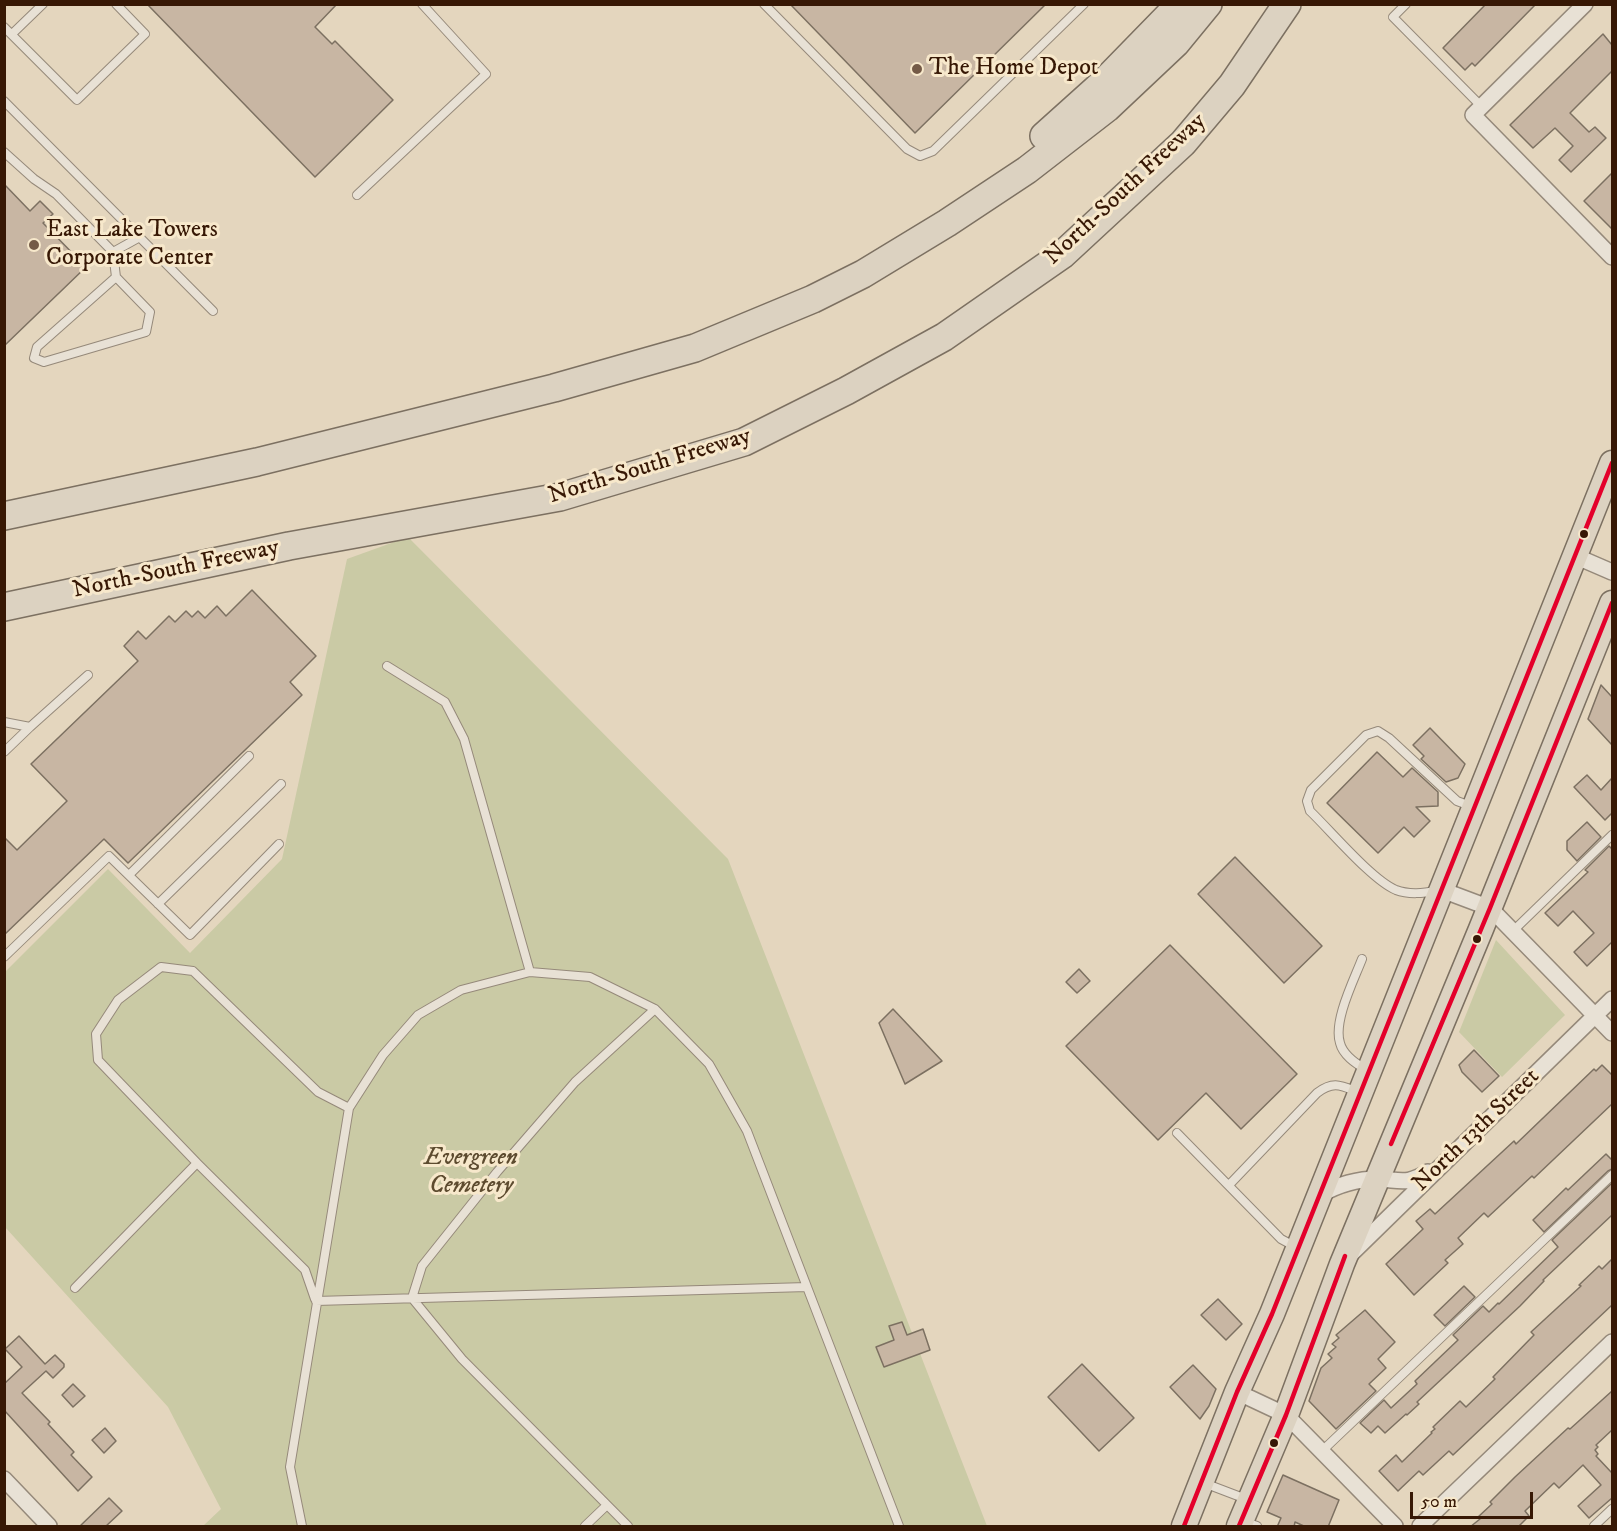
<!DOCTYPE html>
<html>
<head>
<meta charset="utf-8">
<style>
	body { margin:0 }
	#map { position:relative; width:1617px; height:1531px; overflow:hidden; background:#e4d6be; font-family:"IM FELL DW Pica",serif }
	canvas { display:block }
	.frame { position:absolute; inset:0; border:6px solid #371805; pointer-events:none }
	.scale { position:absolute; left:1410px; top:1492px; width:123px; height:27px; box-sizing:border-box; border:3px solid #371805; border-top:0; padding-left:8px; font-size:18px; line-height:21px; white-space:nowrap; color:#371805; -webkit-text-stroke:4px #f7e8cb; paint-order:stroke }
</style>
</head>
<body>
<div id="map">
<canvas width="1617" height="1531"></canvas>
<div class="frame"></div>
<div class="scale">50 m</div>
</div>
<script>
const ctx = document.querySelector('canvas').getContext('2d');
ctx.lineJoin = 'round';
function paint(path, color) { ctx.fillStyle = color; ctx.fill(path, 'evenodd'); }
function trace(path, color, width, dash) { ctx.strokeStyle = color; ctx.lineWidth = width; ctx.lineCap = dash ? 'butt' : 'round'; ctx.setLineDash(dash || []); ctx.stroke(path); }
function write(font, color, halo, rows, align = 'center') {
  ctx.font = font + ' "IM FELL DW Pica",serif'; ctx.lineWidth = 6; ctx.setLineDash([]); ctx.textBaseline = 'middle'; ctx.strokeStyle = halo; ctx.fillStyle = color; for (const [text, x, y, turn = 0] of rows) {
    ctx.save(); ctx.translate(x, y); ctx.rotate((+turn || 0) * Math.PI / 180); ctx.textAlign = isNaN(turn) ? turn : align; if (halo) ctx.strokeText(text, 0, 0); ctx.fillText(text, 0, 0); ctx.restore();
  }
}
const green = new Path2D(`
	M408,537L728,859L987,1526H203L221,1509L168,1407L5,1227V972L108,869L190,953L282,859L347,559Z
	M1496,940L1565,1015L1502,1077L1459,1032Z`);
const building = new Path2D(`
	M147,4H337L315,27L332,44L335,41L393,100L315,177Z
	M790,4H1046L915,133Z
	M1486,4H1536L1475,66L1472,63L1465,70L1443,48Z
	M1603,34L1612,45V71L1570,113L1589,132L1595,127L1606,138L1571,172L1559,160L1573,146L1555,128L1533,148L1510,125Z
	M1612,173V229L1584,201Z
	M4,184L30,211L40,201L53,214L43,223L86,267L4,346Z
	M252,590L316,656L290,682L302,695L128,863L104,839L4,935V837L17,850L67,801L31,764L138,661L124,646L138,631L146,639L169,616L175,622L186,611L192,617L198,611L205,618L217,606L226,616Z
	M1601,685L1612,697V745L1588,719Z
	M1430,728L1465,764L1458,778L1446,782L1421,759L1424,756L1413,745Z
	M1377,752L1403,777L1412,768L1438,792V806L1416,807L1430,821L1414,837L1404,827L1378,853L1327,803Z
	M1587,775L1601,790L1612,778V813L1605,820L1574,787Z
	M1587,822L1601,837L1577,861L1567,850V841Z
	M1609,846L1612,849V942L1587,966L1574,952L1594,933L1573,911L1558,926L1545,913L1588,872L1585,870Z
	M1235,857L1322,946L1284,983L1198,894Z
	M1170,945L1297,1074L1241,1129L1206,1093L1158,1140L1066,1046Z
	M1079,969L1090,981L1077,993L1066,982Z
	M893,1009L942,1061L905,1084L879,1023Z
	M1474,1050L1499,1076L1482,1092L1462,1072L1459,1065Z
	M1602,1065L1612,1075V1104L1534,1178L1532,1176L1488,1217L1484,1213L1458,1238L1463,1244L1445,1260L1448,1263L1414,1295L1386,1264L1423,1229L1416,1221L1430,1209L1435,1214L1514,1141L1516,1144L1594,1069L1596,1071Z
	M1606,1154L1612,1160V1169L1608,1171L1544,1232L1533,1220L1566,1188L1568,1190Z
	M1612,1183V1215L1543,1280L1544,1281L1520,1306L1417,1402L1419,1404L1407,1415L1406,1414L1385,1433L1378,1426L1371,1433L1360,1423L1384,1400L1391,1408L1417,1384L1415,1381L1458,1340L1453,1335L1483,1306L1489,1312L1498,1303L1499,1304L1558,1247L1552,1240Z
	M1612,1259V1305L1453,1455L1449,1451L1423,1475L1419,1471L1398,1491L1379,1471L1396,1455L1402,1462L1432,1433L1431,1432L1435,1429L1433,1427L1460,1401L1466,1407L1495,1379L1493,1377L1534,1335L1531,1332L1581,1286L1579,1285L1599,1266L1602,1269Z
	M1464,1286L1475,1297L1445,1326L1434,1315Z
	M1218,1299L1242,1324L1226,1340L1201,1315Z
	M1365,1310L1395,1342L1378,1359L1386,1368L1369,1384L1376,1391L1336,1429L1309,1401L1321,1368L1332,1358L1328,1354L1336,1347L1332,1344L1339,1338L1336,1335Z
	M902,1322L907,1335L923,1329L930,1350L884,1367L876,1347L894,1340L889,1326Z
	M19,1336L45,1364L55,1355L64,1364V1367L53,1378L46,1371L22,1393L50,1422L48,1424L74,1452L71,1455L92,1477L78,1491L4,1410V1384L22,1367L5,1349Z
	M1082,1364L1134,1418L1099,1451L1048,1397Z
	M1193,1365L1216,1389L1209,1406L1200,1419L1170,1387Z
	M73,1384L85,1396L73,1407L62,1395Z
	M1612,1391V1430L1596,1445L1598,1447L1595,1450L1598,1454L1596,1456L1612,1473V1498L1589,1518L1578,1506L1601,1485L1583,1465L1559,1488L1554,1483L1525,1511L1529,1516L1518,1527H1470L1480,1519L1478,1517L1492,1504L1490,1502L1515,1477L1568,1428L1570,1429Z
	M105,1428L116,1441L104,1453L92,1440Z
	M1283,1475L1339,1500L1328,1527H1306L1295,1522L1294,1527H1277L1281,1518L1267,1512Z
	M109,1498L122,1511L105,1527H79Z`);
const service = new Path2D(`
	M764,4L907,149L920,156L933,151L1084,4
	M1406,4L1393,17L1481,106
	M4,27L77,100L145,34L116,4
	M12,34L43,4
	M4,101L213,311
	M4,152L34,179L56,194L113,252L116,277L150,312L146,332L44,362L34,358L37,347L116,277
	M357,195L486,74L422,4
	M113,252L140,237
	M387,666L445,702L464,739L530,972
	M4,722L30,727L88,675
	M4,752L30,727
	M129,875L249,756
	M1437,891C1424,893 1409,895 1396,890C1372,880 1331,831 1310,811L1307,801L1311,790L1366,735L1378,731L1389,738L1457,801L1473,807
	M158,904L281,784
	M1513,931L1612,835
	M4,957L109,856L190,935L279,844
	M1362,959C1354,980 1333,1021 1340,1043C1343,1055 1355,1063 1365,1069
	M1177,1133L1281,1239L1294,1246
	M197,1163L98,1060L96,1034L118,1000L161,967L193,971L318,1092L349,1108
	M1229,1185L1317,1093C1333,1081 1340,1085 1358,1092
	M75,1288L197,1163L305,1270L315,1299
	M316,1301L807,1287
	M1322,1451L1612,1175
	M1204,1483L1246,1499
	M1243,1521L1257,1526
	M302,1526L290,1467L349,1108L383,1055L418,1015L461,990L530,972L590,977L655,1009L709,1064L747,1131L899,1526
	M585,1526L607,1505
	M628,1526L462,1359L412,1298L422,1266L497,1172L575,1082L655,1009
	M1594,1526L1612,1509`);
const minor = new Path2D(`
	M1585,4L1473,115L1612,257
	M1575,556L1612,572
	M1442,890L1490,908L1612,1033
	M1320,1195C1339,1184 1356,1179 1378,1179C1401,1180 1407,1185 1428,1172
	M1351,1254L1612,999
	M1237,1392L1286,1415L1395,1526
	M4,1479L49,1526
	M1420,1526L1612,1342`);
const primary = new Path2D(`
	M1184,1526L1237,1392L1272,1314L1612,463
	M1239,1526L1286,1415L1342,1264L1481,929L1612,603`);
const motorway = new Path2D(`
	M1044,136L1103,83L1180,4
	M4,516L257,462L554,388L695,348L813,299L863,274L947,223L1027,170L1107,108L1176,43L1208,4
	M4,607L289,546L560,497L744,442L846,391L944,337L1062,255L1183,143L1232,85L1287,4`);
const bus1 = new Path2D(`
	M1391,1144L1490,908L1612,603
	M1184,1526L1237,1392L1272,1314L1612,463
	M1239,1526L1286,1415L1345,1256`);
const markers = [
	[917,69,6,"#745a46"],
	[34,245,6,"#745a46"],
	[1584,534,5,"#371805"],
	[1477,939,5,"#371805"],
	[1274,1443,5,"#371805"]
];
const poiNames = [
	["The Home Depot",929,69],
	["East Lake Towers",46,231],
	["Corporate Center",46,259]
];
const streetNames = [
	["North-South Freeway",1126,190,-43],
	["North-South Freeway",650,467,-17],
	["North-South Freeway",176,570,-12],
	["North 13th Street",1477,1131,-44]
];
const parkNames = [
	["Evergreen",471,1159],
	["Cemetery",471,1187]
];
paint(green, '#cacaa5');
paint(building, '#c8b6a3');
trace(building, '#7c7061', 1.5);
trace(service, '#95897a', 10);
trace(minor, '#95897a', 18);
trace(primary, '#7c7061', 27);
trace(motorway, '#7c7061', 30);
trace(service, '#e8e1d5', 8);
trace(minor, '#e8e1d5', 15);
trace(primary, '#dcd2c1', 24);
trace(motorway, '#dcd2c1', 27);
trace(bus1, '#e4002b', 4.5);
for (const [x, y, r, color] of markers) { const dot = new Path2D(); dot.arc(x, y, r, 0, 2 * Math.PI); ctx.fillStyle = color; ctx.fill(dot); trace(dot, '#f7e8cb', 2); }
write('24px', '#371805', '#f7e8cb', poiNames, 'left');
write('24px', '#371805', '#f7e8cb', streetNames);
write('italic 24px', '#5d4b2f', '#f7e8cb', parkNames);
</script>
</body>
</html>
